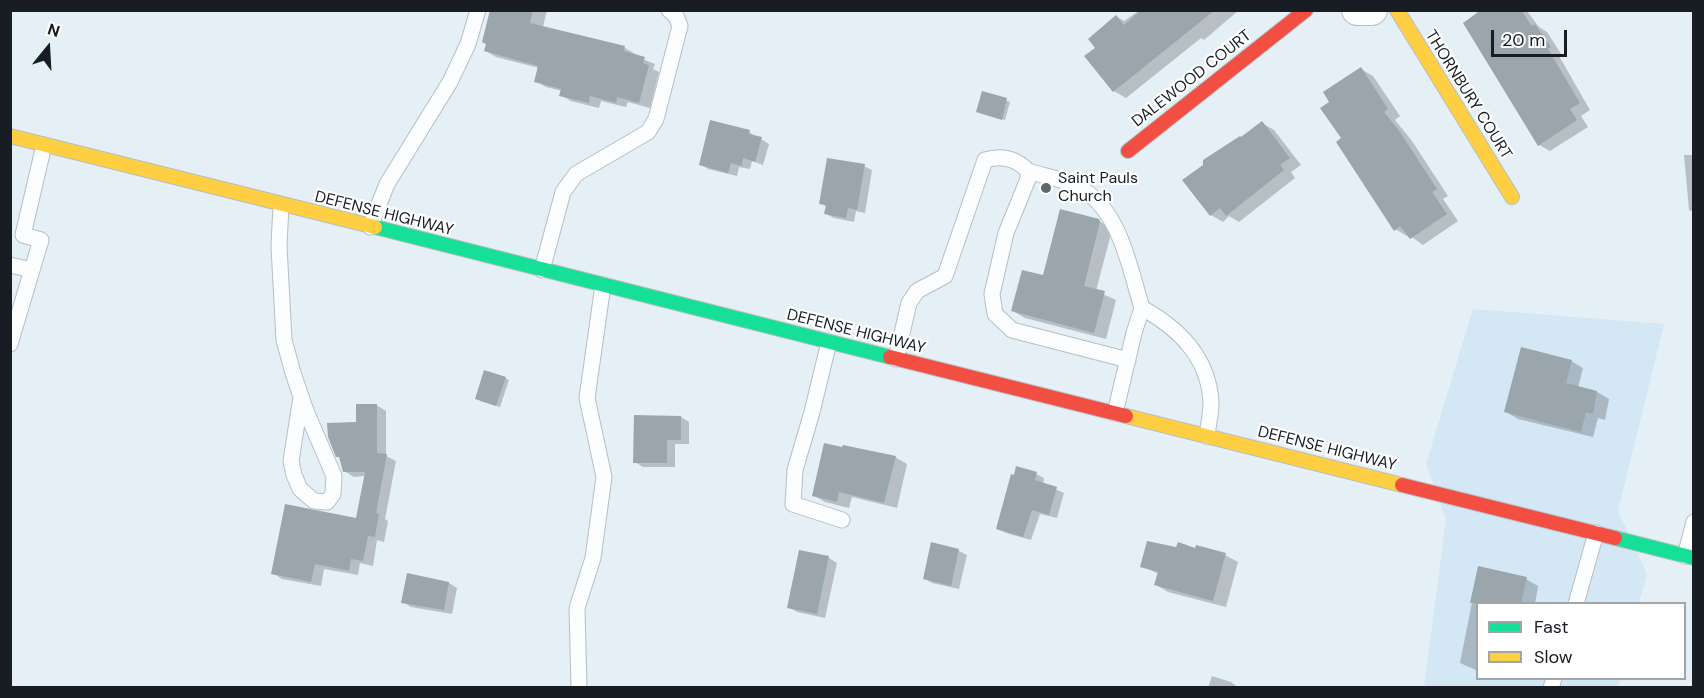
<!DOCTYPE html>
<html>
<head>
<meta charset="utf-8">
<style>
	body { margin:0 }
	#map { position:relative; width:1704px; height:698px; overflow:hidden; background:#e5eff6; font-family:"DM Sans",sans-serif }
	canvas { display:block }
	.frame { position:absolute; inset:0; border:12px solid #171d22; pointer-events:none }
	.legend { position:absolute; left:1476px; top:602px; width:210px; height:78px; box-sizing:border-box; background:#fff; border:2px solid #a2a5a7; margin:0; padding:8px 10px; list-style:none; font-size:18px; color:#171d22 }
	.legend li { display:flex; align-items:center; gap:12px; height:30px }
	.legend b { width:30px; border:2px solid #a2a5a7 }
	.north { position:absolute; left:18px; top:18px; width:60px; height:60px; -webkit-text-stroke:4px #fff; paint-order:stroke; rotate:18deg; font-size:16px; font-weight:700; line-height:24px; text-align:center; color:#171d22 }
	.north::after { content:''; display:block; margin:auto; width:21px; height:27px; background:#171d22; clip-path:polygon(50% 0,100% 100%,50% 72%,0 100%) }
	.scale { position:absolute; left:1491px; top:30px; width:76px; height:27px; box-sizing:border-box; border:3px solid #171d22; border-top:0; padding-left:8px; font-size:18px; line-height:21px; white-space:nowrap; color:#171d22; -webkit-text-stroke:4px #fff; paint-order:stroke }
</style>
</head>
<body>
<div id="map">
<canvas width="1704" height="698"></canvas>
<div class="frame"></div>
<ul class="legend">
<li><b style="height:8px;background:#16e098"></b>Fast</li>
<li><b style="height:8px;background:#ffcf43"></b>Slow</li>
</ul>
<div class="north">N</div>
<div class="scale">20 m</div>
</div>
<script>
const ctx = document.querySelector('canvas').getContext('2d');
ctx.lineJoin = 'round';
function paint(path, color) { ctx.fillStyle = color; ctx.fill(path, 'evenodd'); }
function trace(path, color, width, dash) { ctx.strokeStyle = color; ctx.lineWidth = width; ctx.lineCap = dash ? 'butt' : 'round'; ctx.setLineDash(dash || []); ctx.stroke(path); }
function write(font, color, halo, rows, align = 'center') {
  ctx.font = font + ' "DM Sans",sans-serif'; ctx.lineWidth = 4.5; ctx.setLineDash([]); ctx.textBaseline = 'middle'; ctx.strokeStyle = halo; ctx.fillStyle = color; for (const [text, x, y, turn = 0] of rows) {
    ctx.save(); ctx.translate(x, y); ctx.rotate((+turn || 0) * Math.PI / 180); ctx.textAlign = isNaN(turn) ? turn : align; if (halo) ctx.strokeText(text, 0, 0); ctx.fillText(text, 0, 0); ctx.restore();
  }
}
const built = new Path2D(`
	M1473,309L1664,324L1618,511L1647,574L1639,603L1478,604V678L1620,679L1618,687L1424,688L1446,519L1426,464Z`);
const shadow = new Path2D(`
	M492,10H547L543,27L625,48L635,54V56L655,64L653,69L659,72L650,108L628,102L626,107L601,101L599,108L571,101L561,95L562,91L546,87L536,81L539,68L496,57L486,51Z
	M1140,10H1239L1204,40L1201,38L1126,98L1114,91L1097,48L1117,17L1124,21Z
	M1484,10L1527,11L1539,27L1547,32L1561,54L1559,56L1590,110L1581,116L1588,127L1550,151L1539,145Z
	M1361,69L1373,76L1400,116L1395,120L1412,141L1448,196L1443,199L1458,221L1423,245L1409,235L1407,236L1395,229L1343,139L1331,103Z
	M983,93L1010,102L1005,120L977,112Z
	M1262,123L1274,130L1301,165L1291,172L1295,178L1239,222L1229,216L1223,222L1211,215Z
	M749,132L769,144L763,165L752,161L750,169L739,167L737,176L708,169L700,164Z
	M1684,155H1694V212L1689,210Z
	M864,166L872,170L865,213L856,211L854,222L834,218L826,214L827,207L820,203Z
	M1098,220L1112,230L1096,291L1116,300L1106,339L1025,318L1013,311Z
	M1571,361L1583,368L1578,388L1597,392L1609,399L1605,420L1598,418L1593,437L1518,419L1506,412Z
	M505,378L509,380L500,407L480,401Z
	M376,405L386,411V456L396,461L385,519L388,521L384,542L377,540L373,566L360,563L358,575L324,569L321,586L282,579L273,573L357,519L365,476L354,477L344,471L358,424Z
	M681,417L689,422V444H675V467H643L635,462Z
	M895,457L907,464L897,508L852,497L849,508L825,502L813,495Z
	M1036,474L1044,478L1043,484L1064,493L1057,518L1040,514L1031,540L1006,533L998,529Z
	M932,544L959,551L967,555L959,589L932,583L924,578Z
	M1177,549L1225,555L1238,562L1226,607L1168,592L1156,585L1159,574L1142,566Z
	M800,552L829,558L837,563L825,618L797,612L789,607Z
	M1479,567L1526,579L1538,586L1535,604H1478V671L1460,663Z
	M408,575L449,583L457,588L452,614L411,607L403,602Z
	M1212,676L1231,682L1239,688H1208Z`);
const building = new Path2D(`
	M490,10H533L530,23L625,46L624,51L645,57L643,63L649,65L639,103L617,97L616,103L590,96L589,103L559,96L561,89L534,82L538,66L484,51L486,44L482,42Z
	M1141,10H1215L1113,92L1084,56L1095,48L1088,39L1116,15L1124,25Z
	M1481,10H1521L1532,26L1535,24L1551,47L1548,49L1580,103L1570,109L1577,120L1538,146L1463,23Z
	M1361,67L1388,109L1384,112L1400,132L1437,189L1432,192L1447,214L1410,239L1400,226L1394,231L1336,142L1341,138L1320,108L1329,102L1323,92Z
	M982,91L1007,98L1002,120L976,112Z
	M710,120L750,130L749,134L762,137L755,162L743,158L742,166L731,163L728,173L699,165Z
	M1262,121L1290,158L1280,165L1284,170L1226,216L1220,208L1210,216L1182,180L1203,165V160L1240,136L1241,137Z
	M827,158L865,164L857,210L848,208L846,218L824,214L826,205L819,204Z
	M1060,209L1099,219L1100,222L1084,286L1105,291L1094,333L1011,311L1022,270L1043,275Z
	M1521,347L1572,360L1566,383L1597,391L1593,414L1586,412L1581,432L1504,412Z
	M484,370L506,377L496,406L475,399Z
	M356,404H377V453L387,454L376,513L379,514L375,537L368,536L363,561L351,559L349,571L315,564L311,582L271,574L285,504L356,518L365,472H343L339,457H336L328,437L327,423L356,422Z
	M634,415L681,416V440H667V463H633Z
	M824,443L842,447L843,445L896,456L884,503L839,492L837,502L812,496Z
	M1016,466L1037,472L1035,480L1057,487L1049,515L1032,510L1023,537L996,529L1011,474L1014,475Z
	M1147,541L1176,547L1178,542L1195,548L1196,545L1226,553L1213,601L1154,585L1158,572L1140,567Z
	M931,542L959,549L951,586L923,579Z
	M799,550L829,556L817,614L787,608Z
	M1478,566L1527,577L1521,603H1470Z
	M407,573L449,582L444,610L401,603Z`);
const lane = new Path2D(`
	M1028,171C1044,176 1062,179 1077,186C1120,208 1129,266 1142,308
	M281,205L279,246L284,340L293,373L306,411L334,476L333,494L327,502L314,501L300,489L294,475L291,461L301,397
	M370,227L387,184L450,82L468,44L478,10
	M10,265L32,270L10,344
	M32,270L41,240L23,235L44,145
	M542,270L563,192L576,174L648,132L656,119L680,26L676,16L669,10
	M829,342L812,412L795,470L793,504L842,520
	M896,359L909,303L917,291L945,276L985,160C1002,155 1016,158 1028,171V179L1006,233L992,294L995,314L1012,330L1128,360
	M1115,413L1134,333L1142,308C1180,329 1209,358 1211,403C1211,414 1208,426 1207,436
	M1685,556L1694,522
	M1576,604L1596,533
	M579,688L577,608L593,558L604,477L587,398L603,285
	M1551,688L1554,678`);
const street = new Path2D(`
	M1357,10H1372`);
const fast = new Path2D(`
	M375,227L890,357
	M1615,538L1694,558`);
const slow = new Path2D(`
	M1397,10L1512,197
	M10,136L375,227
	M1126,416L1402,485`);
const jam = new Path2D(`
	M1128,151L1306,10
	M890,357L1126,416
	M1402,485L1615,538`);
const markers = [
	[1046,188,6,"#5f666c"]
];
const streetNames = [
	["DALEWOOD COURT",1192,79,-38],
	["THORNBURY COURT",1468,95,58],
	["DEFENSE HIGHWAY",384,214,14],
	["DEFENSE HIGHWAY",856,332,14],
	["DEFENSE HIGHWAY",1327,449,14]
];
const poiNames = [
	["Saint Pauls",1058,179],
	["Church",1058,197]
];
paint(built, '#d4e7f4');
paint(shadow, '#0003');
paint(building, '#9aa5ac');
trace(lane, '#b6bfc4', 17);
trace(street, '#b6bfc4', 32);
trace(fast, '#b6bfc4', 16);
trace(slow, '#b6bfc4', 16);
trace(jam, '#b6bfc4', 16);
trace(lane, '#fbfdfe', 15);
trace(street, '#fbfdfe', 30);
trace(fast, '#16e098', 14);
trace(slow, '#ffcf43', 14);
trace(jam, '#f24e42', 14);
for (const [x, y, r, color] of markers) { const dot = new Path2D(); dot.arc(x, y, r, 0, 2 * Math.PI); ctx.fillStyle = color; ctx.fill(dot); trace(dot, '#fff', 2); }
write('16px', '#171d22', '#fff', streetNames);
write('16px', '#171d22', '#fff', poiNames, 'left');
</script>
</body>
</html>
